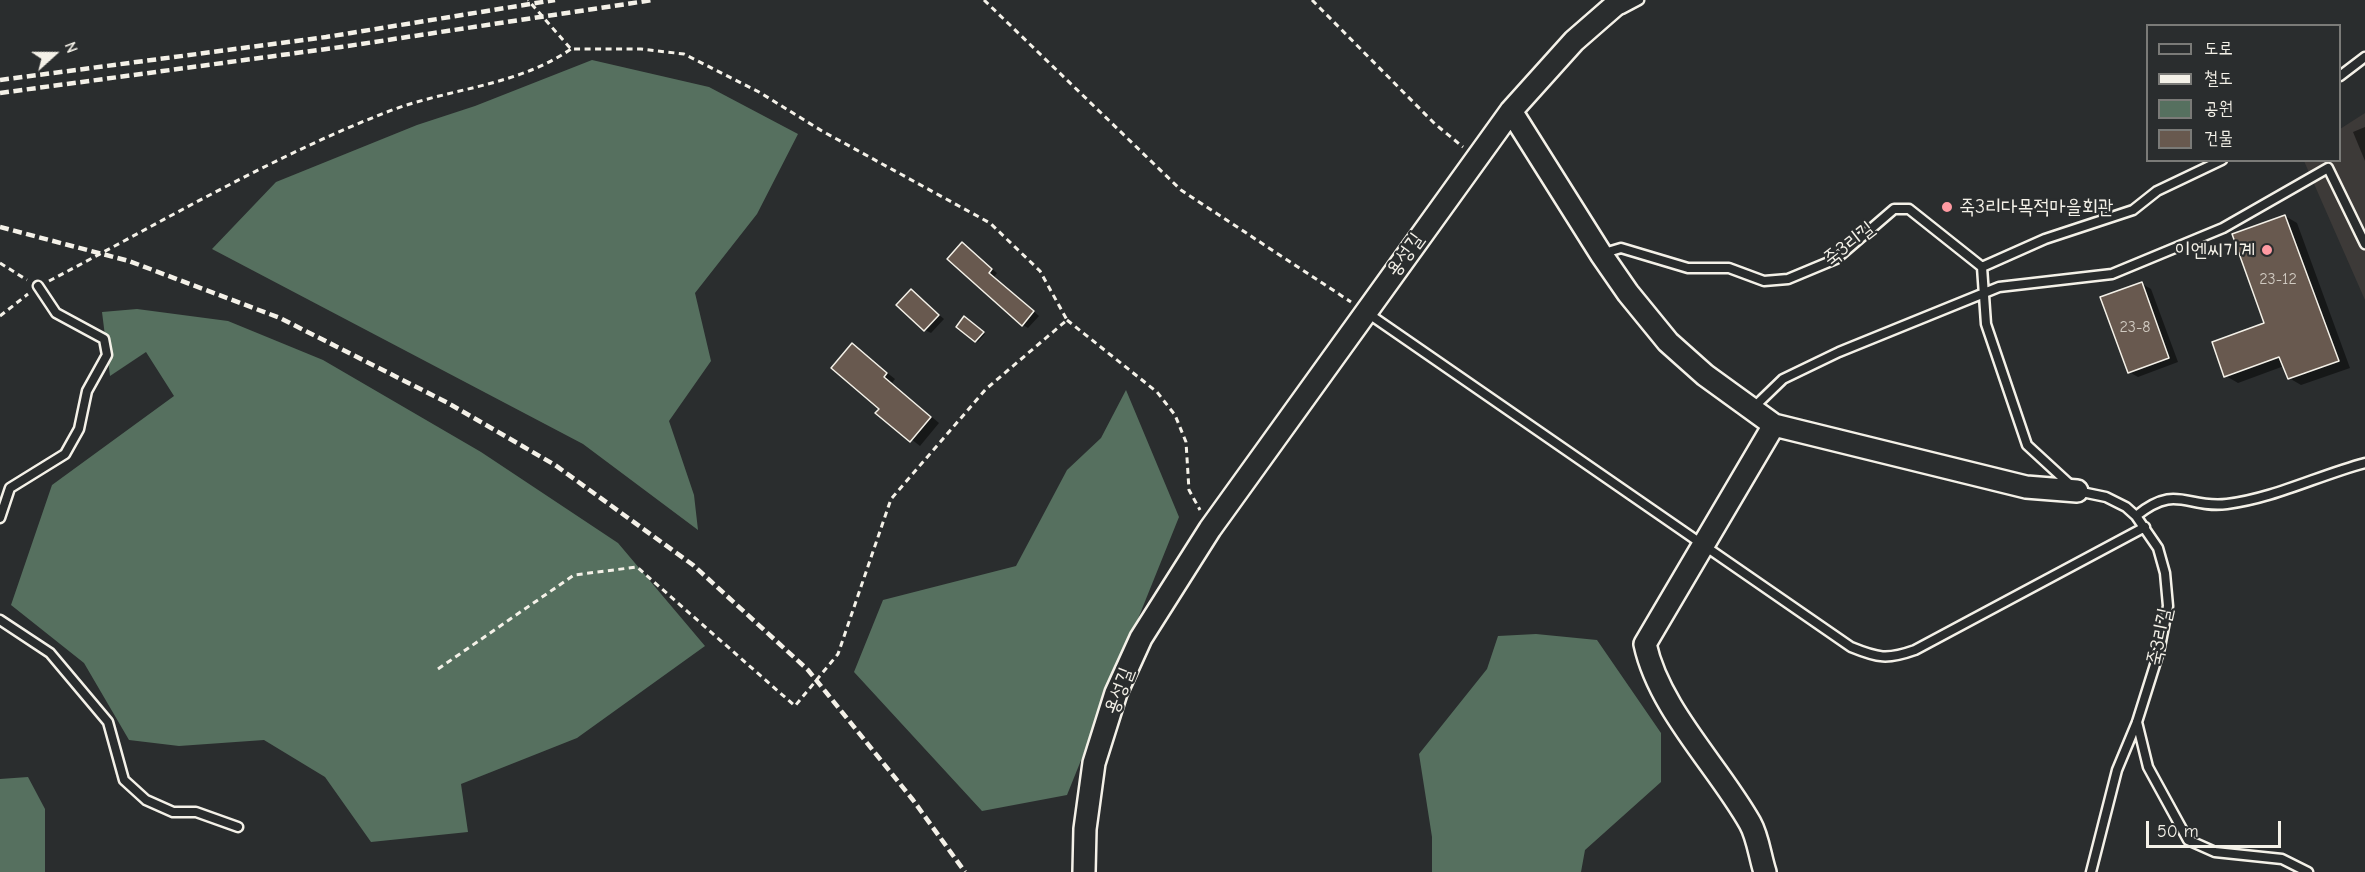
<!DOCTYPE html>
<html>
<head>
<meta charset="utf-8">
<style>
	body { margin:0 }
	#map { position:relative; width:2365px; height:872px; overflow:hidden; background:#2a2d2e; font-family:"Comic Neue","Poor Story",sans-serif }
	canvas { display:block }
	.legend { position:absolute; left:2146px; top:24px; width:195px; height:138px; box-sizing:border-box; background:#2a2d2e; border:2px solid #7b7b78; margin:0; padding:8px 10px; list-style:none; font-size:18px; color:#f4f1e8 }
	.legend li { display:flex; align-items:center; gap:12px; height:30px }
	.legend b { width:30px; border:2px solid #7b7b78 }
	.north { position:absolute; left:24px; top:24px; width:60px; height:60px; -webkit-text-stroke:4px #2a2d2e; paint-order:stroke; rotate:69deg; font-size:16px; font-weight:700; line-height:24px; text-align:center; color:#f4f1e8 }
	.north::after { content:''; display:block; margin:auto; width:21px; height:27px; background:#f4f1e8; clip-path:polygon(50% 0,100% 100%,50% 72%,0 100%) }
	.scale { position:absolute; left:2146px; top:821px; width:135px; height:27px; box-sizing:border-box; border:3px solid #f4f1e8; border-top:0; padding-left:8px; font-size:18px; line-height:21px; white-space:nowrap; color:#f4f1e8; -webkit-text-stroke:4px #2a2d2e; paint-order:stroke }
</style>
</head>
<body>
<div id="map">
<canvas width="2365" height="872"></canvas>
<ul class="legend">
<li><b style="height:8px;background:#2a2d2e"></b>도로</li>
<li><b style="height:8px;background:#f4f1e8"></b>철도</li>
<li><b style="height:16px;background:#56705f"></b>공원</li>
<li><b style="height:16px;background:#68594f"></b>건물</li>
</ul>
<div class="north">N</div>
<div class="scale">50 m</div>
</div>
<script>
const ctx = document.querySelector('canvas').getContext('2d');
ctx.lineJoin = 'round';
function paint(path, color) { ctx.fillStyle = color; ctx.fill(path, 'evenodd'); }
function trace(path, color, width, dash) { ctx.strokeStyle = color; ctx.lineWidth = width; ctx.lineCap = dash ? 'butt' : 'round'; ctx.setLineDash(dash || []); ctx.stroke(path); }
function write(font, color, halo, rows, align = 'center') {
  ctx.font = font + ' "Comic Neue","Poor Story",sans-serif'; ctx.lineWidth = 4.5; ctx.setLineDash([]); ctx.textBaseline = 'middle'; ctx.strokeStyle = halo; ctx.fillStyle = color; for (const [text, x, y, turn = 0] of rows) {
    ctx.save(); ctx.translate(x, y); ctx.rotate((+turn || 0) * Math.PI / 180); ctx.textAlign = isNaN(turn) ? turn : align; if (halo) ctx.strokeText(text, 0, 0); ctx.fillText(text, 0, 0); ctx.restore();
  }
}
const built = new Path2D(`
	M2365,113V300L2304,161L2340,160V129Z`);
const green = new Path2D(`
	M592,60L709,87L798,134L757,214L695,293L711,361L669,421L694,495L698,530L583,444L212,249L276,182L417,125L475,106Z
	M137,309L228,321L323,360L481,452L618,543L705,646L577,738L461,784L468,832L371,842L325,777L264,740L179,746L129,740L84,663L11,605L52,485L174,396L146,352L110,376L102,312Z
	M1126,390L1179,517L1067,795L982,811L854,672L883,600L1016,566L1067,470L1101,438Z
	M1536,634L1597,640L1661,733V782L1585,850L1581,872H1432V837L1419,754L1487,669L1498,636Z
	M28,777L45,809V872H0V779Z`);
const shadow = new Path2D(`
	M2365,127V161L2353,132Z
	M2285,216L2297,223L2350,368L2301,385L2289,378L2284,366L2238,383L2226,376L2214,343L2266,324Z
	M962,244L997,273L994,277L1039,316L1028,328L1023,325Z
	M2142,284L2151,289L2178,362L2138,377L2129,372Z
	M911,291L944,319L931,333L925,330Z
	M967,319L985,334L978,342L958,327Z
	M852,345L895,379L892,383L939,423L920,446L878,413L881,409Z`);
const building = new Path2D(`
	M2285,215L2339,361L2288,379L2279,357L2224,377L2212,342L2264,323L2232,234Z
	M962,242L992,269L989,273L1034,311L1022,326L947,259Z
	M2142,282L2169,358L2128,373L2100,297Z
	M911,289L939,315L924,331L896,305Z
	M964,316L984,332L975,342L956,327Z
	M852,343L887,373L884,377L931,417L910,442L875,413L879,409L831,368Z`);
const path = new Path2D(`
	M984,0L1181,190L1351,302
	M1312,0L1435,124L1463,147
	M0,263L27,280
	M49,281C158,224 273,156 387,112C448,88 516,87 571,49
	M0,316L28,294
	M1067,320L1157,392L1175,415L1186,442L1189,490L1200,510
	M438,669L574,575L637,567L795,706L838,654L891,499L986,389L1067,320L1040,271L990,223L822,131L759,92L684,54L641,49H571L528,0`);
const service = new Path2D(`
	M1622,9L1639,0
	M2340,76L2365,57
	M1601,254L1621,248L1688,268H1729L1764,281L1788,279L1836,259L1894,209H1909L1982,267L1986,324L2027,445L2077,491L2106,497L2126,507L2136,516L2158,548L2165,573L2168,606L2159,652L2137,722L2117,770L2091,872
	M1982,267L2045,239L2133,210L2157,191L2222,160
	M1366,312L1851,647C1878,658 1887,660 1915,650L2145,527
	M1752,409L1783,379L1839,352L1999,287L2112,274L2223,228L2328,168L2365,244
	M2136,516C2177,483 2186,509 2227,504C2275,498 2319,475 2365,463
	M0,518L10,488L65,454L79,429L87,391L107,355L104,339L56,313L38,286
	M0,620L50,653L108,722L124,780L146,800L173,812H196L238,827
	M2137,722L2148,767L2188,840L2215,852L2282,859L2308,872`);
const tertiary = new Path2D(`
	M1511,111L1601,254L1628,293L1668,342L1705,375L1774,425L2026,487L2077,491
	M1084,872L1085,829L1094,763L1116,693L1141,638L1210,529L1511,111L1574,41L1621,0
	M1765,872C1760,857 1758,837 1750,823C1718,766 1659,709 1645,644L1774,425`);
const rail = new Path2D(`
	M0,80L326,37L555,0
	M0,93L341,47L653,0
	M0,227L129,261L280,318L448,403L555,465L693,565L808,670L913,800L965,872`);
const markers = [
	[1947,207,6,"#ff9aa2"],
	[2267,250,6,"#ff9aa2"]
];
const numberNames = [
	["23-12",2278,279],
	["23-8",2135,327]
];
const poiNames = [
	["죽3리다목적마을회관",1959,207],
	["이엔씨기계",2255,250,"right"]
];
const streetNames = [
	["죽3리길",1849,244,-38],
	["용성길",1405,255,-54],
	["죽3리길",2160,637,-78],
	["용성길",1119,691,-69]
];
paint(built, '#3d3a38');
paint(green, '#56705f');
paint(shadow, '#0007');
paint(building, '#68594f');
trace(building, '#f4f1e8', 1.5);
trace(service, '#f4f1e8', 13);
trace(tertiary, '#f4f1e8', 26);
trace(path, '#f4f1e8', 3, [6, 4.5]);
trace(service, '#2a2d2e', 8);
trace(tertiary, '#2a2d2e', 21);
trace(rail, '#f4f1e8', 4.5, [9, 4.5]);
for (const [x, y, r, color] of markers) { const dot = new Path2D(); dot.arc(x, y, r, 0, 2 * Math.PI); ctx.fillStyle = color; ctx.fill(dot); trace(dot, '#2a2d2e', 2); }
write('16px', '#d1cbc2', null, numberNames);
write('20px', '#f4f1e8', '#2a2d2e', poiNames, 'left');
write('20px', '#f4f1e8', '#2a2d2e', streetNames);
</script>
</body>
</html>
